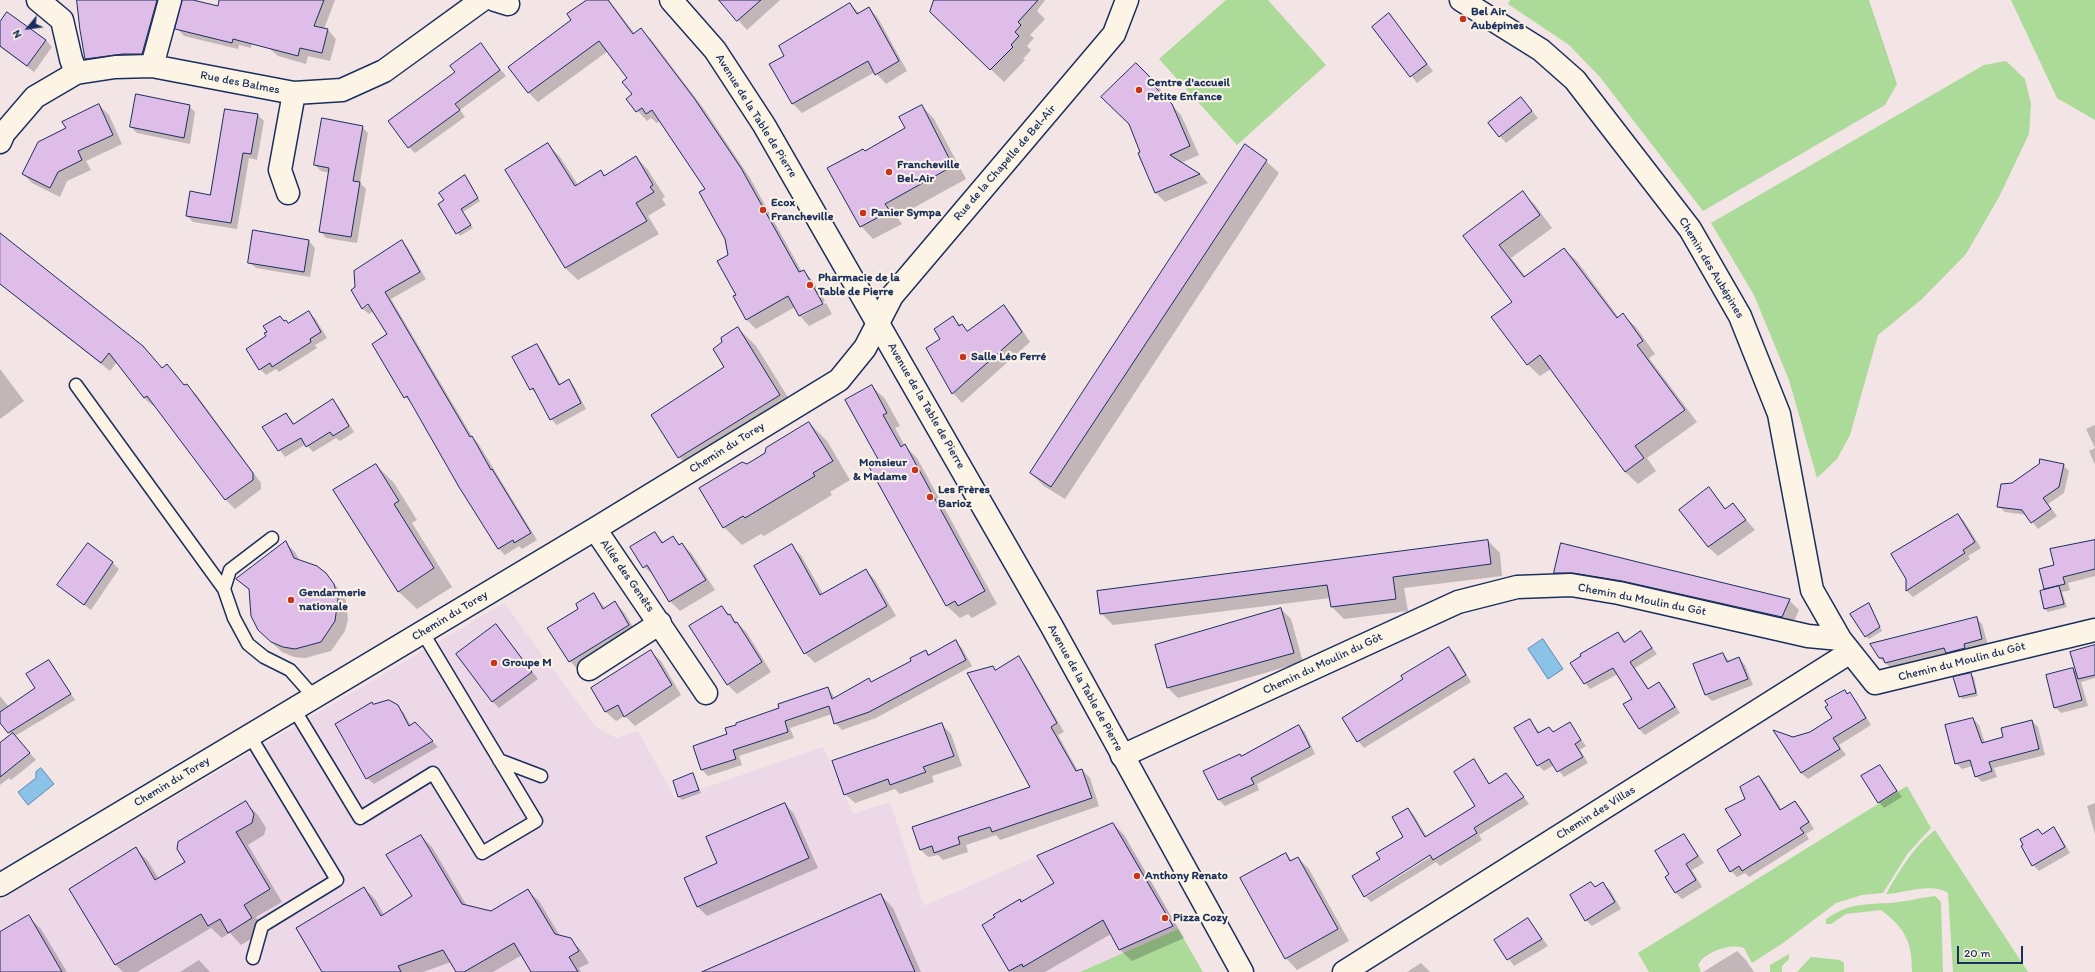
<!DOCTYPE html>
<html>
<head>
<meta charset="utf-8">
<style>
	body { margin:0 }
	#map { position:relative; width:2095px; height:972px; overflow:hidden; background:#f3e4e6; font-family:Itim,sans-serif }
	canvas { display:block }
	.north { position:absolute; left:8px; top:8px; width:40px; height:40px; -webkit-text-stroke:3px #fcf5e5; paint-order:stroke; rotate:241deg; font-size:11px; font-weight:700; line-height:16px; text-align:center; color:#1b2f5e }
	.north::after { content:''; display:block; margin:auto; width:14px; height:18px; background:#1b2f5e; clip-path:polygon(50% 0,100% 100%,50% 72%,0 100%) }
	.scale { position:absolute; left:1957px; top:946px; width:66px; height:18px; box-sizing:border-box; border:2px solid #1b2f5e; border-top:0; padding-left:5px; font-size:12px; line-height:14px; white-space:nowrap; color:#1b2f5e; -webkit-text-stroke:3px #fcf5e5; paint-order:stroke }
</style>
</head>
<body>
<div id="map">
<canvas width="2095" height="972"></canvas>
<div class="north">N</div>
<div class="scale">20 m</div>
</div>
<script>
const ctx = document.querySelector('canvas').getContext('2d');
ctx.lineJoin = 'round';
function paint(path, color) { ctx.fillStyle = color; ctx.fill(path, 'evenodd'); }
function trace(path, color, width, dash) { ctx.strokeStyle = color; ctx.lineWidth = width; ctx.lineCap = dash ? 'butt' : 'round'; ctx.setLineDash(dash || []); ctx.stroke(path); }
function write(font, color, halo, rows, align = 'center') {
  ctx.font = font + ' Itim,sans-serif'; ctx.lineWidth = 4; ctx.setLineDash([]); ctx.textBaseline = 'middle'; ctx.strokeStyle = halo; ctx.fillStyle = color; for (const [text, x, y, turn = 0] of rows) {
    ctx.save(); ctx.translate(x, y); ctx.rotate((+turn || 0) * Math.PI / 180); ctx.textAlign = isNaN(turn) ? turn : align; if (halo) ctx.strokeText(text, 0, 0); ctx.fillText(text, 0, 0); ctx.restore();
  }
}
const built = new Path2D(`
	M504,603L595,726L616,738L638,731L675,798L823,747L853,814L890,802L924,906L1117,821L1178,929L1080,972H0V900Z`);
const green = new Path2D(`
	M1226,0H1268L1326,65L1237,145L1159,59Z
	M1510,0H1869L1897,84L1885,105L1703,211L1600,77L1569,45L1508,4Z
	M2011,0H2095V120L2057,98Z
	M2006,61L2025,79L2031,104L2029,134L1999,197L1966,254L1922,299L1878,335L1850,435L1837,459L1817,478L1789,380L1754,295L1711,223L1984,65Z
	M1907,786L1931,828L1908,853L1883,893L1862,895L1836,903L1783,943L1752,963L1744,948C1730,943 1705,952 1698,965L1701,971L1700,972H1649L1638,953Z
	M1935,830L2028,972H1953L1948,893C1932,882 1904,893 1886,894C1900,870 1913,847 1935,830Z
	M1935,896L1941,902L1943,972H1912C1912,942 1906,929 1881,910L1846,914L1831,924H1826V919C1850,903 1861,905 1889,903C1904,902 1920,898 1935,896Z
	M1178,929L1203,972H1080Z
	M1789,954V959L1782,966V972H1770V965Z
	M1811,957L1840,960L1844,963V972H1797Z`);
const water = new Path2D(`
	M1543,639L1563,669L1548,679L1528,649Z
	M41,768L54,784L28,805L18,792L36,778V772Z`);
const shadow = new Path2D(`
	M78,0H164L150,61L94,67L86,58Z
	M186,0L221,8L223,0H263L251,48L239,45L238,49L184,36L178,29Z
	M286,0H335L324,29L328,30L336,39L330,61L308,56L306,64L278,56L269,48Z
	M588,0H609L635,34L641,30L651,39L704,109L750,178L802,272L804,271L813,281L825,301L802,314V316L826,303L832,314L809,326L800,316L795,307L756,329L746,319L737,295L726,238L707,189L661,120L657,123L651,118L647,121L627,99L633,95L629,78L608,51L538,102L529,93L510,68L573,20Z
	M720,0H780L747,30Z
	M935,0H1045L1037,11L1045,19L1030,35L1034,38L1027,46L1031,50L1023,59L1025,60L1004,82L944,24Z
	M850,4L860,14L869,8L878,18L907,71L886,84L875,72L802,113L792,103L785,56Z
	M1389,15L1433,71L1417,83L1373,27Z
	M0,23L46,40L52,47L34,72L0,47Z
	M480,45L506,76L460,110L465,117L415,153L409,147L456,72Z
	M1136,64L1165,94L1163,96L1181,115L1199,155L1181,163L1200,174L1208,183L1165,202L1156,193Z
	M1521,98L1538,118L1506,143L1489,123Z
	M99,105L109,115L122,144L86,161L91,170L67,181L60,197L32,183L23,174L67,129Z
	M189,106L195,112L190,144L137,133L131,127Z
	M922,106L934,119L966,179L897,217L902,224L873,239L861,226L865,152L907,128Z
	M258,115L264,121L257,160L249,158L237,229L193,222L187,216L211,196Z
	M362,127L368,133L360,183L366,189L357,243L326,238L320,231L330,173L321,171L315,165Z
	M548,144L560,157L578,185L600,171L605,176L636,157L648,170L665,197L662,199L666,205L648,216L659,234L578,280L565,268Z
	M1266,161L1279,173L1065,499L1044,486L1031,473Z
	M465,176L480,201L463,212L473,228L460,236L440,204L446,200Z
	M1523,193L1535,205L1552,228L1511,258L1526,277L1564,249L1577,261L1619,318L1623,315L1636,327L1655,354L1649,358L1697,422L1647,458L1656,471L1638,484L1625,472L1551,369L1540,376L1527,364L1513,302L1465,236Z
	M254,231L309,241L315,248L310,277L256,268L249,262Z
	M0,239L162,369L167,365L185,386L196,394L261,483V489L235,509L226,500L155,405L153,406L144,398L117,362L110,371L0,284Z
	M402,241L408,248L426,279L391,299L473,438L478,443L537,540L522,549L519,546L505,555L499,549L460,487L412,403L405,397L388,335L374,311L369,314L363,309L373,302L372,301L363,307V308L353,290Z
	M1004,306L1013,316L1030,342L962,403L953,393L928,348L941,339L953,318L968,331Z
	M308,312L315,318L327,338L315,345L317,348L279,372L276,369L266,375L260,369L268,337L285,322L288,324Z
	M738,328L756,346L798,413L698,475L679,457L726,367L724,342Z
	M536,345L542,351L561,385L568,380L574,386L586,409L557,425L551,419L538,394L531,389Z
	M0,369L24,401L0,419Z
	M872,386L885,399L900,426L895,428L905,446L917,458L997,604L972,618L968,614L960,618L947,606L879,460Z
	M333,401L339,407L354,432L340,441L336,438L313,452L306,444L285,457L264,428L286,414L295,424Z
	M809,423L827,441L850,480L830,492L832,495L764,536L761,534L742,545L724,527L747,465Z
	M2095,425V465L2089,451L2095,448L2086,429Z
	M376,465L394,483L417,520L412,523L452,587L417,609L398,591Z
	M2063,465L2069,471L2064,493L2048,504L2057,516L2038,529L2027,515L2005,512L1999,506L2012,484Z
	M1709,489L1726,509L1732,504L1755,530L1718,556L1708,547L1681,510Z
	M1958,515L1964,521L1981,548L1968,556L1970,559L1913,597L1907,591V578Z
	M655,533L664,543L673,537L680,545L682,544L692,554L715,590L680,611L670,601L655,576L644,567Z
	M1488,541L1500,553L1502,576L1404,588L1408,611L1344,619L1332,607L1330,598L1113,625L1101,613Z
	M2095,541V576L2068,583L2070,590L2062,592L2067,607L2048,612L2045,609L2041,591L2047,590L2045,589L2055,566Z
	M286,543L295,552L300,561L317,567L341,591L346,601L348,619L345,631L331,651L305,658L294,657L282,652L269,640L250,591L237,579Z
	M1561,544L1789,600L1799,610L1792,626L1565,583L1555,573Z
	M791,546L801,555L823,594L866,570L875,580L896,616L815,663L805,653Z
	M112,562L119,569L91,610L58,585Z
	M594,594L605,608L614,602L624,612L638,635L579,671L570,661L580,609Z
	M1869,604L1882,631L1869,639L1866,636Z
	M722,607L747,633L771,672L737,694L727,684Z
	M1281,609L1291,619L1303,662L1178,698L1168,688L1156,646Z
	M1976,618L1982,624L1988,645L1891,668L1880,658Z
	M496,625L538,679L499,708L492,701Z
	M1641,632L1657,654L1635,668L1649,689L1659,683L1665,689L1680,713L1645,735L1639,729L1625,704L1633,699L1618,674L1590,689L1585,683L1618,633L1626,642Z
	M956,642L962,648L972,666L876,718L842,730L835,723L832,714L790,728L794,738L739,756L742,765L708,776L702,770L694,747L729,735L780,708L828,688L835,698L872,683L913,662L925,651L930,655Z
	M2095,646V678L2081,682L2088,706L2061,713L2055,707L2073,669L2077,673Z
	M1449,648L1455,654L1471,682L1364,748L1358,741L1405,680Z
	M651,652L661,661L681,695L635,726L625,716L616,721L606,712L592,688Z
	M1723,654L1730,662L1739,658L1745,665L1753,685L1712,701L1706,695Z
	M1018,658L1026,666L1064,732L1058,735L1078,771L1082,770L1090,778L1099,806L1000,840L996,835L966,845L968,852L943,860L938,855L928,857L920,849L1032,787L993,667L996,670Z
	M49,661L75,700L15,736L36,760L11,780L9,778L0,785V744L12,735L0,722V696L9,707L36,689Z
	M1971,674L1974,677L1978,696L1963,699L1960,696Z
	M1844,691L1856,700L1871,725L1839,745L1846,755L1808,779L1801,773L1776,732L1793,738L1811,732L1833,718Z
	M374,705L397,706L404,713L411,726L415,724L438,747L374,784L367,778Z
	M1973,719L1979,725L1985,743L2004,738L2032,721L2038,727L2045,755L1994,768L1997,777L1982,782L1976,776L1973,766L1962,769L1956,763Z
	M1530,720L1540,733L1549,728L1554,733L1569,723L1586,746L1580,750L1588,763L1564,777L1554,765L1544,771L1538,765Z
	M941,724L951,734L962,766L932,776L934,782L900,794L895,789L855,803L845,794Z
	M1299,726L1305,732L1315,754L1257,784L1259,790L1225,806L1219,800L1241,757Z
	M1474,761L1490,784L1506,774L1529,804L1479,835L1482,840L1440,866L1436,862L1371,902L1366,897L1435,854L1381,859L1405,837L1408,809L1414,815L1427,837L1477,806Z
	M1880,766L1902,797L1884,808L1879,802Z
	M693,774L701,793L682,800L679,797Z
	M1759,777L1765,783L1782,810L1795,802L1801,808L1814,829L1806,834L1809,839L1749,877L1745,873L1737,877L1731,871L1743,835L1746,799Z
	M246,803L258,815L266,828L264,835L248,845L282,902L256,917L264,931L241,945L230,933L222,938L211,928L137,972H123L116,965L70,889L136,849L148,861L159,879L186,862Z
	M2095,803V834L2087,806Z
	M785,804L794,814L818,868L707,916L697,906L718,864Z
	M1113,824L1124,835L1184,938L1132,961L1120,950L1111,934L1045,972H1011L983,925L1055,883Z
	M2053,828L2059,834L2070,853L2039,871L2033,865L2038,830L2043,835Z
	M1684,835L1704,863L1692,870L1702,887L1682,899L1676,893L1666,877L1670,874Z
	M421,836L432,847L467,906L491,912L528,891L539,901L560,936L570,939L581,950L589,963L579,968L581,972H532L522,955L493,972H457L451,962L423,972H323L364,888L375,899L384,915L413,897Z
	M1285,854L1292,861L1298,858L1309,869L1349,941L1297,970L1286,958Z
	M1591,883L1596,888L1603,884L1610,890L1621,909L1592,926L1586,920Z
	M881,895L893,908L921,972H735Z
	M28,916L41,929L67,972H0V933Z
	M1528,919L1548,946L1514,966L1495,940Z
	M1737,951L1746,960L1754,972H1703Z
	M199,960L210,972H180Z
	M1421,963L1430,972H1407Z`);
const building = new Path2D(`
	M77,0H157L142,54H123L85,59L80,30Z
	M182,0H193L218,6L219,0H324L314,26L328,29L322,53L300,48L298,56L233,39L232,43L175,29Z
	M587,0H608L633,34L641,28L656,48L694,98L741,168L799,272L804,270L823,304L799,316L788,296L746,320L733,296L736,295L717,261L728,255L725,239L699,192L705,189L652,110L646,114L642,108L636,112L626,99L632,94L622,82L627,78L599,41L528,93L508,67L571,20L567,14Z
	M719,0H761L737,21Z
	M934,0H1038L1018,22L1021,25L1015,32L1019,36L1011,45L1013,47L990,70L930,12Z
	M850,3L857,14L869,7L899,61L875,75L868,61L792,104L769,64L784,56L779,46Z
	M7,12L46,40L27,66L0,46V22Z
	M1389,13L1427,64L1410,77L1372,27Z
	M481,43L500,70L455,104L460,110L408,148L388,121L455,72L450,66Z
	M1136,63L1157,84L1154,86L1172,104L1190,146L1170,155L1200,174L1155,193L1138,153L1140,152L1129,124L1101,97Z
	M136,94L190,105L184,138L130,127Z
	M1521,97L1532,111L1499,137L1488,123Z
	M99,104L113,135L78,151L82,160L58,172L50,188L22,174L38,142L66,128L62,122Z
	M922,105L953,166L885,204L890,211L860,227L827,168L863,149L865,151L905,128L899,117Z
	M225,109L258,114L251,154L243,153L231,223L186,216L190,191L210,195Z
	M322,118L363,126L353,181L360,182L351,237L319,232L329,168L314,165Z
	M548,143L575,186L601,170L604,176L636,156L653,185L650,187L654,192L636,203L647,221L565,268L505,170Z
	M1245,144L1267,160L1051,487L1030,473Z
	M465,175L478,198L461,209L471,225L456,234L438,204L444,200L439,193Z
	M1523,191L1540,215L1499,245L1524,277L1564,248L1617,318L1623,313L1643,341L1637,345L1685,410L1635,446L1644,458L1625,472L1540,355L1527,365L1491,317L1512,302L1463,236Z
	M253,230L309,240L304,272L248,263Z
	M0,233L143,346L162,368L167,364L184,385L187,384L253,473V480L225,500L147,396L144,398L109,353L101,363L0,284Z
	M402,240L420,272L385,292L470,437L472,436L491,470L492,469L531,533L514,543L513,540L498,549L459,487L407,396L404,398L372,344L387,334L368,304L362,309L351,290L355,287L354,271Z
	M1004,305L1022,332L952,394L926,348L940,339L934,329L953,316L959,326L962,324L967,331Z
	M309,311L321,332L310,339L311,342L272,367L270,363L259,370L246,349L266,336L264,333L267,332L263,326L280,316L284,321L286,320L288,323Z
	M738,327L780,395L678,458L651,415L724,367L713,349L722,342L721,338Z
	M537,344L559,385L569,379L581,403L550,420L533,388L530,390L512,357Z
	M872,385L887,413L883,415L901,447L905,444L985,591L958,606L955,601L946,606L868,465L878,459L845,400Z
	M333,399L349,426L333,436L330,432L306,447L301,438L278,451L262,427L286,413L293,424Z
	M809,422L833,461L813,473L815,476L745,518L743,516L723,528L699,488L742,462L747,464L765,453L766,448Z
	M2040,459L2064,464L2059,487L2043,498L2051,509L2031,523L2022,510L1997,507L2001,484L2012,483L2039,464Z
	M376,464L399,501L394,504L434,568L398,592L333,490Z
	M1709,487L1725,509L1733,503L1746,520L1708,547L1679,510Z
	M1958,514L1975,542L1963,550L1965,553L1906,591V579L1891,554Z
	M655,532L662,543L673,536L679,545L682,543L706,580L669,602L647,565L643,568L630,547Z
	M1488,540L1491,564L1393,577L1396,599L1331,607L1327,585L1100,614L1097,591Z
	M2095,540V569L2063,577L2065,584L2044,589L2039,569L2054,565L2050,549Z
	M286,541L294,558L317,566L326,573L334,584L338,599L335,621L321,642L295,649L283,647L271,642L258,630L251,616L249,589L236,579Z
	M88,543L113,562L84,605L57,585Z
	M1561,543L1658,567L1790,599L1782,617L1622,581L1573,573H1554Z
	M792,544L820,595L866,569L887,606L804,654L754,566Z
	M2059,586L2064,604L2044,609L2040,591Z
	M594,593L603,609L615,601L629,625L569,662L547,628L578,609L576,604Z
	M1869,603L1880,627L1865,637L1850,614Z
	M722,606L728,615L730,614L735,623L737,622L762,662L727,685L689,626Z
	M1281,608L1294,653L1167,688L1155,645Z
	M1977,617L1982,639L1964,644L1965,648L1946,653L1944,648L1885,663L1883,658H1879L1870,644Z
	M496,624L532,672L492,702L456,654Z
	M1641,631L1652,648L1630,662L1648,689L1659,682L1675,707L1639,729L1623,704L1632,699L1613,668L1584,684L1570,663L1581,656L1580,654L1618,632L1624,642Z
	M956,640L966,660L869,712L834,724L829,706L785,721L788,732L733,750L736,759L701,770L693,746L727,734L725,728L736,725V723L779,708L778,704L828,687L832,699L869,678L871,682L911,661L910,658L926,650L928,655Z
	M2095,645V675L2078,679L2070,652Z
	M1449,647L1466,675L1357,742L1342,718L1403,679L1401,676Z
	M651,650L672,685L624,717L618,705L605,712L591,688Z
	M1723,653L1727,662L1739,657L1748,679L1705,695L1693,664Z
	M1019,656L1057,723L1051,727L1076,771L1082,769L1092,798L992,832L990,827L958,837L960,844L934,853L932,846L920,850L912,827L1030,787L967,673L993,666L995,670Z
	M49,660L71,694L8,733L0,723V712L35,688L26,674Z
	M2073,668L2082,700L2054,708L2046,675Z
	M1971,673L1976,693L1959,697L1953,677Z
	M1845,690L1847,694L1850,692L1866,718L1833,738L1840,749L1801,773L1773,730L1793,737L1810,732L1832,718L1825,707L1828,705L1825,701Z
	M389,700L398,705L409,726L415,722L433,741L366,779L335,724L372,702L373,704Z
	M1973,718L1982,743L2003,737L2001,728L2032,720L2039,749L1989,762L1992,771L1975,777L1970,760L1955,764L1945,725Z
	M1530,719L1538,733L1549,727L1553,732L1570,722L1581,740L1575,744L1583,757L1557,772L1549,759L1537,766L1514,728Z
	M942,723L954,756L923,767L926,772L890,785L888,779L844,795L832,761Z
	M1299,725L1310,747L1251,778L1254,784L1218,800L1203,771L1240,754L1241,756Z
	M13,733L30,753L0,777V743Z
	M1474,759L1489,784L1506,773L1524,797L1474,828L1477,833L1433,860L1430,855L1364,897L1352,876L1380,859L1376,853L1403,837L1392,817L1408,808L1425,837L1475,806L1454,772Z
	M1880,765L1897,791L1878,803L1861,776Z
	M693,773L699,790L678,797L673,781Z
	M1759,776L1780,810L1795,801L1809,822L1800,828L1804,833L1742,871L1739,866L1730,872L1717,850L1741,835L1725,809L1745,799L1740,787Z
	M246,801L254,814L252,823L236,832L270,889L244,905L252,918L228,933L220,919L208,926L201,914L115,965L69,889L136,847L155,880L185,862L177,849L178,842Z
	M785,803L809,858L697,907L684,878L717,863L706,837Z
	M1113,823L1173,926L1119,950L1103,920L1023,967L1022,964L1009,971L982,925L995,917L993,915L1020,899L1021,902L1054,883L1037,856Z
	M2054,827L2065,847L2032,866L2021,846L2023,845L2020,839L2038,829L2042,834Z
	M1684,834L1698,856L1686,864L1696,880L1675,893L1665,877L1669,874L1655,851Z
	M421,835L462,904L491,911L528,889L555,934L571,938L579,951L569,957L578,972H531L514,943L464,972H456L443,950L398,966L401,972H322L296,928L364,887L381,916L412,896L386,855Z
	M1286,853L1290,861L1298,857L1338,929L1285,959L1240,878Z
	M1591,882L1595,887L1603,882L1615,902L1585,921L1570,895Z
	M881,894L915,972H702Z
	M29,915L62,972H0V932Z
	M1528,918L1542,939L1507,960L1494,940Z`);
const lane = new Path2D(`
	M76,385L224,589L234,618L248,644L264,657L290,670L314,697
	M224,589L230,570L272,538
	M294,709L360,818L433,773L482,853L536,821L423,633
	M250,736L337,880L262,926L253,958
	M499,760L541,776`);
const street = new Path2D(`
	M38,0L62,20L71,59L76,73
	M495,0L508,4
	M1461,0L1541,50L1575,80L1690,229L1740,316L1779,414L1812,590L1840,639L1875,683L2095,630
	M152,66L170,0
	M0,142L4,133L35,97L76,73L115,67L152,66L294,93L342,90L384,71L482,0
	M288,193L280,170L294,93
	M595,529L706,693
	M589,669L660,623
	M1122,756L1458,602L1517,587L1571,585L1619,593L1808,636L1840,639
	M0,885L595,529L839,380L865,348L892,296L1114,34L1127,0
	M1344,972L1849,653`);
const secondary = new Path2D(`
	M671,0L715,50L764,125L1051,625L1242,972`);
const markers = [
	[1463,19,4,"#c8321e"],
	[1139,90,4,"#c8321e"],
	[889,172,4,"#c8321e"],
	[763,210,4,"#c8321e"],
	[863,213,4,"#c8321e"],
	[810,285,4,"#c8321e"],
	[963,357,4,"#c8321e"],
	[915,470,4,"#c8321e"],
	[930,497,4,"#c8321e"],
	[291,600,4,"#c8321e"],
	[494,663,4,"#c8321e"],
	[1137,876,4,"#c8321e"],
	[1165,918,4,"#c8321e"]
];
const poiNames = [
	["Bel Air",1471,12],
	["Aubépines",1471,26],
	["Centre d'accueil",1147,83],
	["Petite Enfance",1147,97],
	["Francheville",897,165],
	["Bel-Air",897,179],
	["Ecox",771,203],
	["Francheville",771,217],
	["Panier Sympa",871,213],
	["Pharmacie de la",818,278],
	["Table de Pierre",818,292],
	["Salle Léo Ferré",971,357],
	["Monsieur",907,463,"right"],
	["& Madame",907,477,"right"],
	["Les Frères",938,490],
	["Barioz",938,504],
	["Gendarmerie",299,593],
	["nationale",299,607],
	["Groupe M",502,663],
	["Anthony Renato",1145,876],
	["Pizza Cozy",1173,918]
];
const streetNames = [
	["Rue des Balmes",240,83,11],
	["Avenue de la Table de Pierre",756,116,58],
	["Rue de la Chapelle de Bel-Air",1005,163,-49],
	["Chemin des Aubépines",1711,268,59],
	["Avenue de la Table de Pierre",926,406,60],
	["Chemin du Torey",727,448,-32],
	["Allée des Genêts",627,576,55],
	["Chemin du Moulin du Gôt",1642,600,11],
	["Chemin du Torey",450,616,-31],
	["Chemin du Moulin du Gôt",1962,662,-14],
	["Chemin du Moulin du Gôt",1323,664,-25],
	["Avenue de la Table de Pierre",1085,688,61],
	["Chemin du Torey",172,782,-31],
	["Chemin des Villas",1596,813,-32]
];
paint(built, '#edd8e7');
paint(green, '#abda99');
paint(water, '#8ac2e8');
trace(water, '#5e87b1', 1);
paint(shadow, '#0003');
paint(building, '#debde9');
trace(building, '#1b2f5e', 1);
trace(lane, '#1b2f5e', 15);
trace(street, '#1b2f5e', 25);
trace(secondary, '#1b2f5e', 25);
trace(lane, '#fcf5e5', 12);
trace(street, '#fcf5e5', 22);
trace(secondary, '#fcf5e5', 22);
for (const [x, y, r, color] of markers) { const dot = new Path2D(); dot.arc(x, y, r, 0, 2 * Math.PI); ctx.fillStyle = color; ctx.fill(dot); trace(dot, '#fcf5e5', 1.5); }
write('bold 12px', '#1b2f5e', '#fcf5e5', poiNames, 'left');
write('12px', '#1b2f5e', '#fcf5e5', streetNames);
</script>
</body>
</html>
